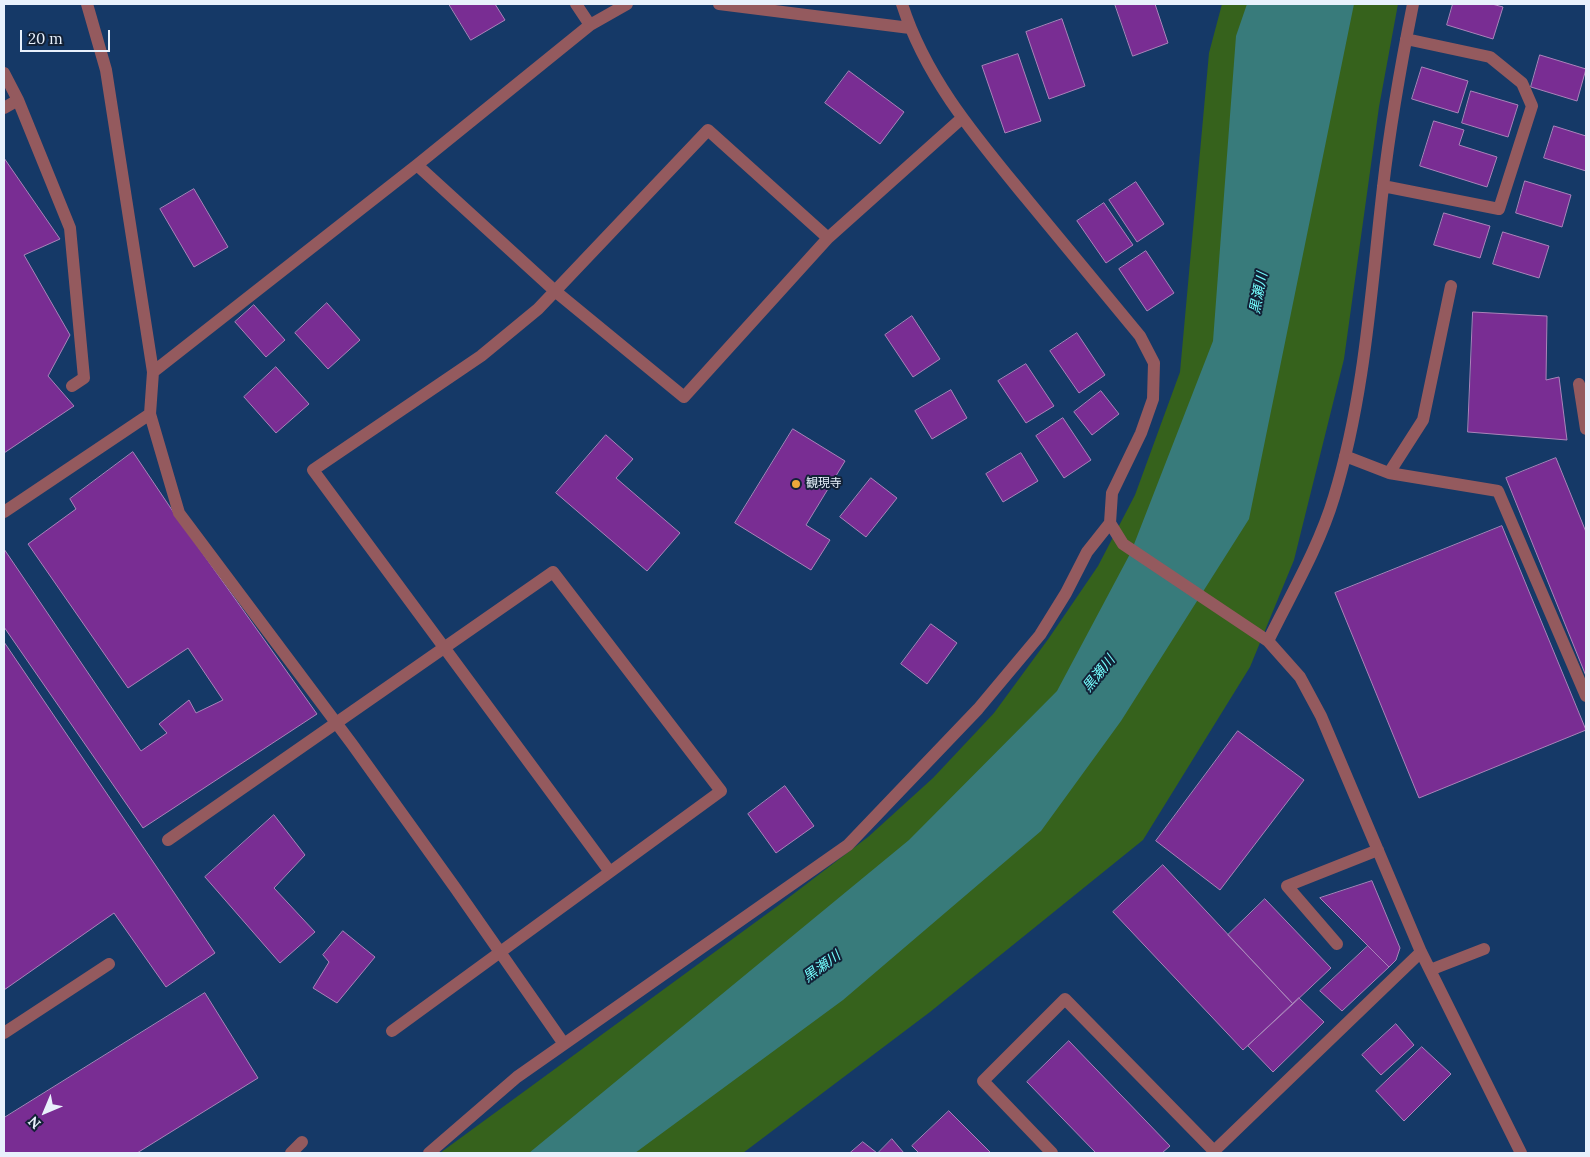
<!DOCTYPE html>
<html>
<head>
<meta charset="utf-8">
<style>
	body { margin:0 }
	#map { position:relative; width:1590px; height:1157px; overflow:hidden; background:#153967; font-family:Lora,serif }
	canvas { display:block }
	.frame { position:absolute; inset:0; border:5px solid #e8f1fc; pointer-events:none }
	.north { position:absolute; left:20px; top:1087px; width:50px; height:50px; -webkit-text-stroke:4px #122136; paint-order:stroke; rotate:225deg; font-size:14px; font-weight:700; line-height:20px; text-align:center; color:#e8f1fc }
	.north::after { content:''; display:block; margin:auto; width:18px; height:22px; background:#e8f1fc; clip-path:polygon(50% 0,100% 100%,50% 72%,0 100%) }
	.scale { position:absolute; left:20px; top:30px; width:90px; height:22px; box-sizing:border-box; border:2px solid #e8f1fc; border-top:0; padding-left:6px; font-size:15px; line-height:18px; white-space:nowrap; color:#e8f1fc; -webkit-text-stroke:4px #122136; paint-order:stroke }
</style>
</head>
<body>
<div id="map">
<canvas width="1590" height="1157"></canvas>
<div class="frame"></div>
<div class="north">N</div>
<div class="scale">20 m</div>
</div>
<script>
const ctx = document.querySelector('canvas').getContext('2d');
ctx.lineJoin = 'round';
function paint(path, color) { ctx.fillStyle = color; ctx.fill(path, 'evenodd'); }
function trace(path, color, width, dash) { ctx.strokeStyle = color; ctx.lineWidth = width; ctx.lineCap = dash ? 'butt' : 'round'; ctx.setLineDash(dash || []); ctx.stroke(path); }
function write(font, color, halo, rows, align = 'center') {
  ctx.font = font + ' Lora,"Noto Sans JP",serif'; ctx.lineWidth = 4; ctx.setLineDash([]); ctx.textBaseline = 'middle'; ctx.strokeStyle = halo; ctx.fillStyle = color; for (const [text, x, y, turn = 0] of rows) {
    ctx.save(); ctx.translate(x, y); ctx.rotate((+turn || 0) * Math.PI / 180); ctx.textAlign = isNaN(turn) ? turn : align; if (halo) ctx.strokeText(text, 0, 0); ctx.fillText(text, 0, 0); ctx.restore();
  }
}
const green = new Path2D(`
	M1222,4H1398L1379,107L1344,359L1294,560L1250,667L1143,840L930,1012L743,1153H440L779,905L868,837L933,778L994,713L1049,638L1098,566L1135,495L1180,372L1209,53Z`);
const water = new Path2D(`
	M1247,4H1354L1249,519L1121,721L1041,831L843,1000L635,1153H529L909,840L1057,691L1131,552L1213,341L1236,36Z`);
const building = new Path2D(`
	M449,4H495L505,20L471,40Z
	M1115,4H1155L1168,43L1133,56Z
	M1453,4H1492L1503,7L1493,39L1447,25Z
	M1062,19L1085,86L1049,99L1026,32Z
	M1018,54L1041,121L1005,133L982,66Z
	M1540,55L1586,69L1577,101L1531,87Z
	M1422,67L1468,81L1458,113L1412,99Z
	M849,71L904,112L880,144L825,103Z
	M1471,91L1518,105L1508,137L1462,123Z
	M1434,121L1464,130L1459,145L1497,157L1487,187L1420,166Z
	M1554,126L1586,136V171L1544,158Z
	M4,158L60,239L24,255L70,335L48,376L74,406L4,453Z
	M1525,181L1571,195L1562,227L1516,213Z
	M1136,182L1164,224L1137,242L1109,200Z
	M194,189L228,247L194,267L160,209Z
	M1104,203L1133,245L1106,263L1077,221Z
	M1444,213L1490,226L1480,258L1434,245Z
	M1503,232L1549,246L1539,278L1493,264Z
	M1146,251L1174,293L1147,311L1119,269Z
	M327,303L360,340L328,369L295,333Z
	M254,305L285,340L266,357L235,322Z
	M1473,312L1547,316L1546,380L1559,377L1567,440L1468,432Z
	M912,316L940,359L913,377L885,335Z
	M1077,333L1105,375L1079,393L1050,351Z
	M1026,364L1054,406L1026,423L998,381Z
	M276,367L309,404L276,433L244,397Z
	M951,390L967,418L932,439L915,411Z
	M1101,391L1119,414L1092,435L1074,412Z
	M1063,418L1091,460L1064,478L1036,436Z
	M793,429L845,461L806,525L830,540L811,570L735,523Z
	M606,435L633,459L616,478L680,533L647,571L556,493Z
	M133,452L174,513L317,714L143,828L4,627V549L141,751L167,733L159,724L189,700L196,713L223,700L188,648L128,688L28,544L76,509L70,499Z
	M1021,453L1038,481L1003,502L986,474Z
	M1556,458L1586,532V676L1506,478Z
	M871,478L897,498L866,537L840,517Z
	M1502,526L1586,730L1419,798L1335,593Z
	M931,624L957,643L927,684L901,664Z
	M4,642L215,953L166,987L114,913L4,990Z
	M1238,731L1304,780L1220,890L1156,841Z
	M785,786L814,826L776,853L748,814Z
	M274,815L305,855L274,888L315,932L280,963L205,877Z
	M1163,865L1293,1004L1243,1050L1113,912Z
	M1372,881L1400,948L1396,960L1389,967L1320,898Z
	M1265,899L1331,968L1293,1004L1228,935Z
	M343,931L375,957L337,1003L313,988L329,962L323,955Z
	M1368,946L1389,967L1342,1011L1320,991Z
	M205,993L258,1078L137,1153H4V1118Z
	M1299,998L1324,1022L1273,1072L1248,1046Z
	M1396,1024L1414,1045L1381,1075L1362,1055Z
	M1069,1041L1170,1146L1162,1153H1096L1027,1082Z
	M1422,1047L1451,1074L1404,1121L1376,1091Z
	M949,1111L991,1153H919L912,1146Z
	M892,1139L904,1153H878Z
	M863,1142L877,1153H850Z`);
const minor = new Path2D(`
	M87,4L106,70L153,372L150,414L179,513L352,744L456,889L564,1044
	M576,4L590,25
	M719,4L910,28
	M902,4C926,79 976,137 1026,198C1064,244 1102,290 1140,336L1154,363L1153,399L1141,433L1112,493L1110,523L1123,544L1268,641L1300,677L1321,716L1421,952L1521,1153
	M4,73L18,100L70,228L84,378L72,386
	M4,108L18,100
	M417,165L555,291L684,397L828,238L961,119
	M1383,186L1499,209L1532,106L1522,83L1490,57L1406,39
	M153,372L417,165L590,25L627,4
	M1579,384L1586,429
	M1345,456L1389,473L1498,491L1586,696
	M1389,473L1423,420L1451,286
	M4,512L150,414
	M1268,641C1291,594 1319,547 1334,497C1365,396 1371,290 1383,187C1390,126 1401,64 1413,4
	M168,840L553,572L721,791L392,1031
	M610,872L313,470L481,356L538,309L708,130L828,238
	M1337,944L1287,886L1378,850
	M1430,970L1484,949
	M4,1033L109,964
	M291,1153L302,1142
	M429,1153L517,1077L848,845L978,709L1040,635L1066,593L1087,552L1110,523
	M1052,1153L983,1081L1065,999L1214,1151
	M1212,1153L1421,952`);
const markers = [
	[796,484,5,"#eca93a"]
];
const poiNames = [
	["観現寺",806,484]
];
const waterNames = [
	["黒瀬川",1259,293,-79],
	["黒瀬川",1099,674,-51],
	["黒瀬川",822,967,-36]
];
paint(green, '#36621c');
paint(water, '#387b7b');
paint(building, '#792d93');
trace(building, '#aa83ba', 1);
trace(minor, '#945a5e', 12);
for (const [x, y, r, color] of markers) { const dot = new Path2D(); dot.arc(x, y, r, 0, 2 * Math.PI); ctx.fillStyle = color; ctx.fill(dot); trace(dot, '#122136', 2); }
write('12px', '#e8f1fc', '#122136', poiNames, 'left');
write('italic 14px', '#74fdfe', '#122136', waterNames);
</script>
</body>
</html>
